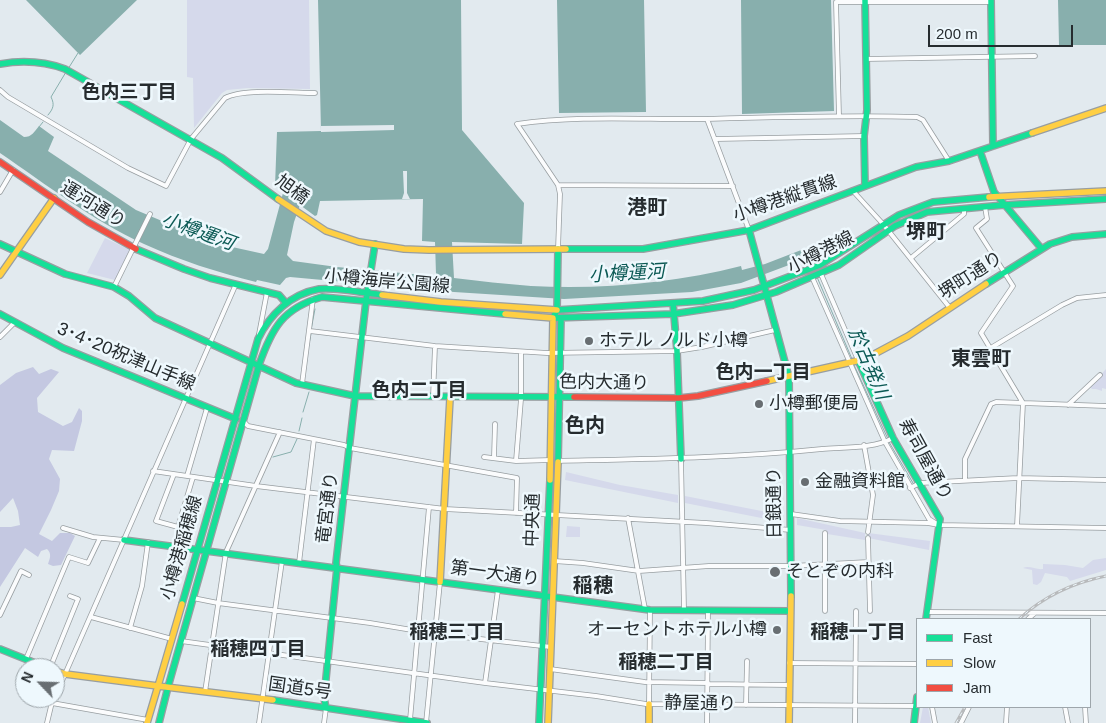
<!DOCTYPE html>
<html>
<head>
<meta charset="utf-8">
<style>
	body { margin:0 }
	#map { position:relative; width:1106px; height:723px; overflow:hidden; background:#e2eaef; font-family:Arial,sans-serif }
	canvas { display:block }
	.legend { position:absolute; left:916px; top:618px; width:175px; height:90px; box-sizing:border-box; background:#eef8fd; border:1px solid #9ea6ab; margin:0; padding:6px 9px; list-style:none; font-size:15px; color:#262c2f }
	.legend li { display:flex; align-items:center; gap:10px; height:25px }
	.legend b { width:25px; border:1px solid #9ea6ab }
	.north { position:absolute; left:15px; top:658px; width:50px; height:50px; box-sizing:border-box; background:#eef8fd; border:1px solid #9ea6ab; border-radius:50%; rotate:294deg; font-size:14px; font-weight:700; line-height:20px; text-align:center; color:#262c2f }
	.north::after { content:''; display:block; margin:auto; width:18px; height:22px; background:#686e72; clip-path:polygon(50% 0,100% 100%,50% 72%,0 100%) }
	.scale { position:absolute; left:928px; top:25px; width:145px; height:22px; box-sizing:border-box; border:2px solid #262c2f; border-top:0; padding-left:6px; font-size:15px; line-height:18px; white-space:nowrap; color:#262c2f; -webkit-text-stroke:4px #eef8fd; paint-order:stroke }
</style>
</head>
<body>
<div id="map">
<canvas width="1106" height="723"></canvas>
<ul class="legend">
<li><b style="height:6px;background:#16e098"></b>Fast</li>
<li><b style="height:6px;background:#ffcf43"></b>Slow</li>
<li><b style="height:6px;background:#f24e42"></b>Jam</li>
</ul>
<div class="north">N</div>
<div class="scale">200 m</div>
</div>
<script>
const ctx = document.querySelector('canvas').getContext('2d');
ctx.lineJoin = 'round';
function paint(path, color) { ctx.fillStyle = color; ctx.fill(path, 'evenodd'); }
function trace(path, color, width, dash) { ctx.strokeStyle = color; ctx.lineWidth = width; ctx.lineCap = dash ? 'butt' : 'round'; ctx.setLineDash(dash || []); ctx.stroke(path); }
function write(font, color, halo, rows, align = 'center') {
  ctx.font = font + ' Arial,"Noto Sans JP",sans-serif'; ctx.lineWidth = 5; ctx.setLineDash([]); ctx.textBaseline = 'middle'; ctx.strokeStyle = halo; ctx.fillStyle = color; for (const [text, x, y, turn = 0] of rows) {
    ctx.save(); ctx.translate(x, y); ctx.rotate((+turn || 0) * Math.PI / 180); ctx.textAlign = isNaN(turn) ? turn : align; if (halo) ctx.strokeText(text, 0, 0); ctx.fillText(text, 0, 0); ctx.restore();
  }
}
const green = new Path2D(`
	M187,0H309L310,89L248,88L227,90L222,93L194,128L193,78L187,77Z
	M105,238L130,250L115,280L87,273Z
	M1106,369V389L1102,388V391L1096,389H1092L1090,387Z
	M566,472L620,485L678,495V503L565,480Z
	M685,496L782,515V522L685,503Z
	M797,518L865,533V540L827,534L826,530L797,525Z
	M567,526L580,527V537H566Z
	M868,533L930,541L929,550L868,538Z
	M1106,558V570L1070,581L1067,577L1045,573L1041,582L1037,585L1033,584L1032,570L1023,568C1029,565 1036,570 1043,569V564L1065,565L1083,568L1093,560Z
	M923,707H928L931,723H920Z`);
const forest = new Path2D(`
	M33,367L39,374L51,369L59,372L37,398L38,412L63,426L72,422L79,408L82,411V421L74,451L52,450L49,459L60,479L59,491L51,510L39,534L52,541L60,533H70L75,536L61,565L53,566L48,564C50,558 52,554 47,549L41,551L38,557L25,548L0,587V527H11L20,525L18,511L13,498L0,512V385L16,373Z`);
const water = new Path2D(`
	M26,0H137L80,55Z
	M318,0H461L462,130L524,203L522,244L452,242L454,278C480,281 505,284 531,286C600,290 674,283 741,266L742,270L765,264L809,247L813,256L741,283L692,292L564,299L454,292L290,277L286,278L280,285L257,280L256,282C217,272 181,261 144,244C93,221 47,185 0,153V120L24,137C32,137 34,132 39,126L54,137L48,151L136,210L214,243L264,254L268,249L283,193L275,186L277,132L321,131ZM423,199L422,241L435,242L436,274L434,276L337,267L293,261L287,255L294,222L300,205L315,216L317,215L320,201Z
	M557,0H644L646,112L559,113Z
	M741,0H831L834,111L742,114Z
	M1058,0H1106V45H1059Z`);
const pier = new Path2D(`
	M394,125V130L321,132V126Z
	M403,171H407V193L410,199H402L404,193Z`);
const stream = new Path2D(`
	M68,69L78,53
	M48,115C53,109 55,105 51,97L66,72
	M39,127L43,122
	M809,256L812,264
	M817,277L852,359
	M311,330L315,309
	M308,349L311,334
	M854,365L888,439
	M303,412L309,392
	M299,431L302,418
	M889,442L913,483
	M273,457L291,452L297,439`);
const street = new Path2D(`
	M836,2H991
	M836,2L839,116
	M866,59L1035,56
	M0,90L8,97L128,168L166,186L191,139L225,98C243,88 293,93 315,93
	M707,119L749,230
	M716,139L864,136
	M558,185L733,186
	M853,191L883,224L950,308
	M0,192L13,170
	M985,207L987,219L976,228L1013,286L981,333L1023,403L1017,526
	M558,249L560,194L558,185L517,124C579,115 645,120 707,119C777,117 847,115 917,117L923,120L949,161
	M911,258L964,214V208
	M821,274L858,360
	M812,277L885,442L929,519L937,524
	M114,287L150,214
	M310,331L435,346L547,353L677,351L702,347L775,330
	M259,334L267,292
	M0,337L15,322
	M989,349L1062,305L1077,298L1106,295
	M302,384L313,299
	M433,397L435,346
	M1068,405L1100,375
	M243,421L248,426L344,445L350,448L517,478L516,513
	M864,445L873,495L868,532
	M484,457L516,461L551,460
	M494,457L495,424
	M681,459L684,610
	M516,461L521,399V352
	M558,461C646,459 734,458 822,449C845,447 873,449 893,438
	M153,471L256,486L445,509L706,523L791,530
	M174,474L156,521L178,527L193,477
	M187,476L207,408
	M965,480V459L991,404L996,402L1106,406
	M910,488L920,483L1018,478L1106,480
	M791,514L840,521L928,523L939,525L1106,528
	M628,518L645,609
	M63,528L93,537L124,540
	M825,533V611
	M868,538L870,611
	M554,561L583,563L639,571L709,566H791L868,562
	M299,563L314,439
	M193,598L218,603L370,623L436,634L551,647
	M927,612L1106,613
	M0,615L21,571L29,575
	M91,617L172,639
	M1028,619L1035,613
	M130,628L142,586L148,542
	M181,641L485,683L596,696L646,704L916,706
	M26,659L69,557L88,563L100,538
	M789,663L917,664
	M50,668L78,599L70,596
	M550,669L645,682L708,683
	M485,683L498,590
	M708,684L789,685
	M205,692L226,552L280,432
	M55,697L236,284
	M52,703L148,720
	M649,704L650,610
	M746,705L747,661
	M932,707L935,723
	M1065,707L1068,723
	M1085,707L1086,723
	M410,720L429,507
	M47,723L52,702
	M259,723L282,561
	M324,723L326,708
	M426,723L440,582
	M707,723L708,610
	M855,723L856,611
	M961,723L969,707
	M1006,723L1007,707`);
const fast = new Path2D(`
	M865,0L867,110L864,136L865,186
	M991,0L993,146
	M0,64C23,60 43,61 65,69L222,158L278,199
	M980,151L994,192L1041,248
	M749,230L789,377L791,596
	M0,244L65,274L114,287L129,296L155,318L296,383L355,396L574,397
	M136,249L184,269L210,278L279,295L286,303
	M558,249L557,310L553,318L673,314L733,305L776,292L839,265L895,226L927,212L1004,205L1106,199
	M566,249H643L749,230L916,167L949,161L1032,133
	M986,284L1050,244L1072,237L1106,234
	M673,303L677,351L681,459
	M557,310L703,301L754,290L820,265L899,215L933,202L989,197
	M0,314L63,348L236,419
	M858,360L893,438L940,519L926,619
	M558,462L561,318
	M124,540L650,610L790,611
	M182,604L258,339C270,314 291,294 319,289C336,287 365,293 382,295
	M0,649L48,668
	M168,687L259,365C272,328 283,308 322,297L505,314
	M273,700L427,723
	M326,708L324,698L337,568L336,563L366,301L375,244
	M159,723L168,687
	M539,723L550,480
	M914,723L917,697`);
const slow = new Path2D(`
	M1032,133L1106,108
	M989,197L1106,191
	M278,199L326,231L359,242L404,249L429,250L566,249
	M0,275L54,198
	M382,295L441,302L557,310
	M505,314L553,318L550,480
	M767,381L865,359L908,336L986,284
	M440,582L450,398
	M55,671L65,674L158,686L182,604
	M649,704V723
	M147,723L158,686L273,700
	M548,723L558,462
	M789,723L791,596`);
const jam = new Path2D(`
	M0,162L88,222L136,249
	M574,397L679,398L698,396L767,381`);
const rail = new Path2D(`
	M1019,619C1044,596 1072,583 1106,576
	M956,723L965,707`);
const markers = [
	[589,341,5,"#686e72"],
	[759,404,5,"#686e72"],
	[805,482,5,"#686e72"],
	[775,572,6,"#686e72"],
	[777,630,5,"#686e72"]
];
const streetNames = [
	["旭橋",292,190,36],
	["小樽港縦貫線",785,199,-19],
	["運河通り",93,205,32],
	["小樽港線",821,253,-27],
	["堺町通り",971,276,-33],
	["小樽海岸公園線",387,282,5],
	["3･4･20祝津山手線",126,357,23],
	["色内大通り",604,383,1],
	["寿司屋通り",925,460,61],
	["日銀通り",775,503,-91],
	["竜宮通り",328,508,-83],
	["中央通",533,520,-88],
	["小樽港稲穂線",182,548,-74],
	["第一大通り",495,574,8],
	["国道5号",300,689,8],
	["静屋通り",700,704,1]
];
const poiNames = [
	["ホテル ノルド小樽",599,341],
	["小樽郵便局",769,404],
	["金融資料館",815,482],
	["そとぞの内科",786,572],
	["オーセントホテル小樽",767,630,"right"]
];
const neighbourhoodNames = [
	["色内三丁目",129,93],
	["色内一丁目",763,373],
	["色内二丁目",419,391],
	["稲穂三丁目",457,633],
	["稲穂一丁目",858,633],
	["稲穂四丁目",258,650],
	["稲穂二丁目",666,663]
];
const waterNames = [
	["小樽運河",198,232,20],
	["小樽運河",627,274,-3],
	["於古発川",868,364,67]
];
const quarterNames = [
	["港町",647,208],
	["堺町",926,232],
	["東雲町",981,359],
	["色内",585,426],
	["稲穂",593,586]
];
paint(green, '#d5d9eb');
paint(forest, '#c4c8e1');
paint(water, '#88afad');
paint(pier, '#e2eaef');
trace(stream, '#88afad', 1);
trace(street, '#989ea1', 5.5);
trace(fast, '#989ea1', 8);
trace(slow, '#989ea1', 8);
trace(jam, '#989ea1', 8);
trace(street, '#fbfcfd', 4);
trace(fast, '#16e098', 5.5);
trace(slow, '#ffcf43', 5.5);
trace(jam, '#f24e42', 5.5);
trace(rail, '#b8babc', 3);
trace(rail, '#eef8fd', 1, [4]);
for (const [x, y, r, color] of markers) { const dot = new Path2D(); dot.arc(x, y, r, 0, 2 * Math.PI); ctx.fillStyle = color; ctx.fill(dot); trace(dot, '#eef8fd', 2); }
write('18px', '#262c2f', '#eef8fd', streetNames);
write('18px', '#262c2f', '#eef8fd', poiNames, 'left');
write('bold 19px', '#262c2f', '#eef8fd', neighbourhoodNames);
write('italic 19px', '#0c5a55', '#eef8fd', waterNames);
write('bold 20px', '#262c2f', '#eef8fd', quarterNames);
</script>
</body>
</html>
